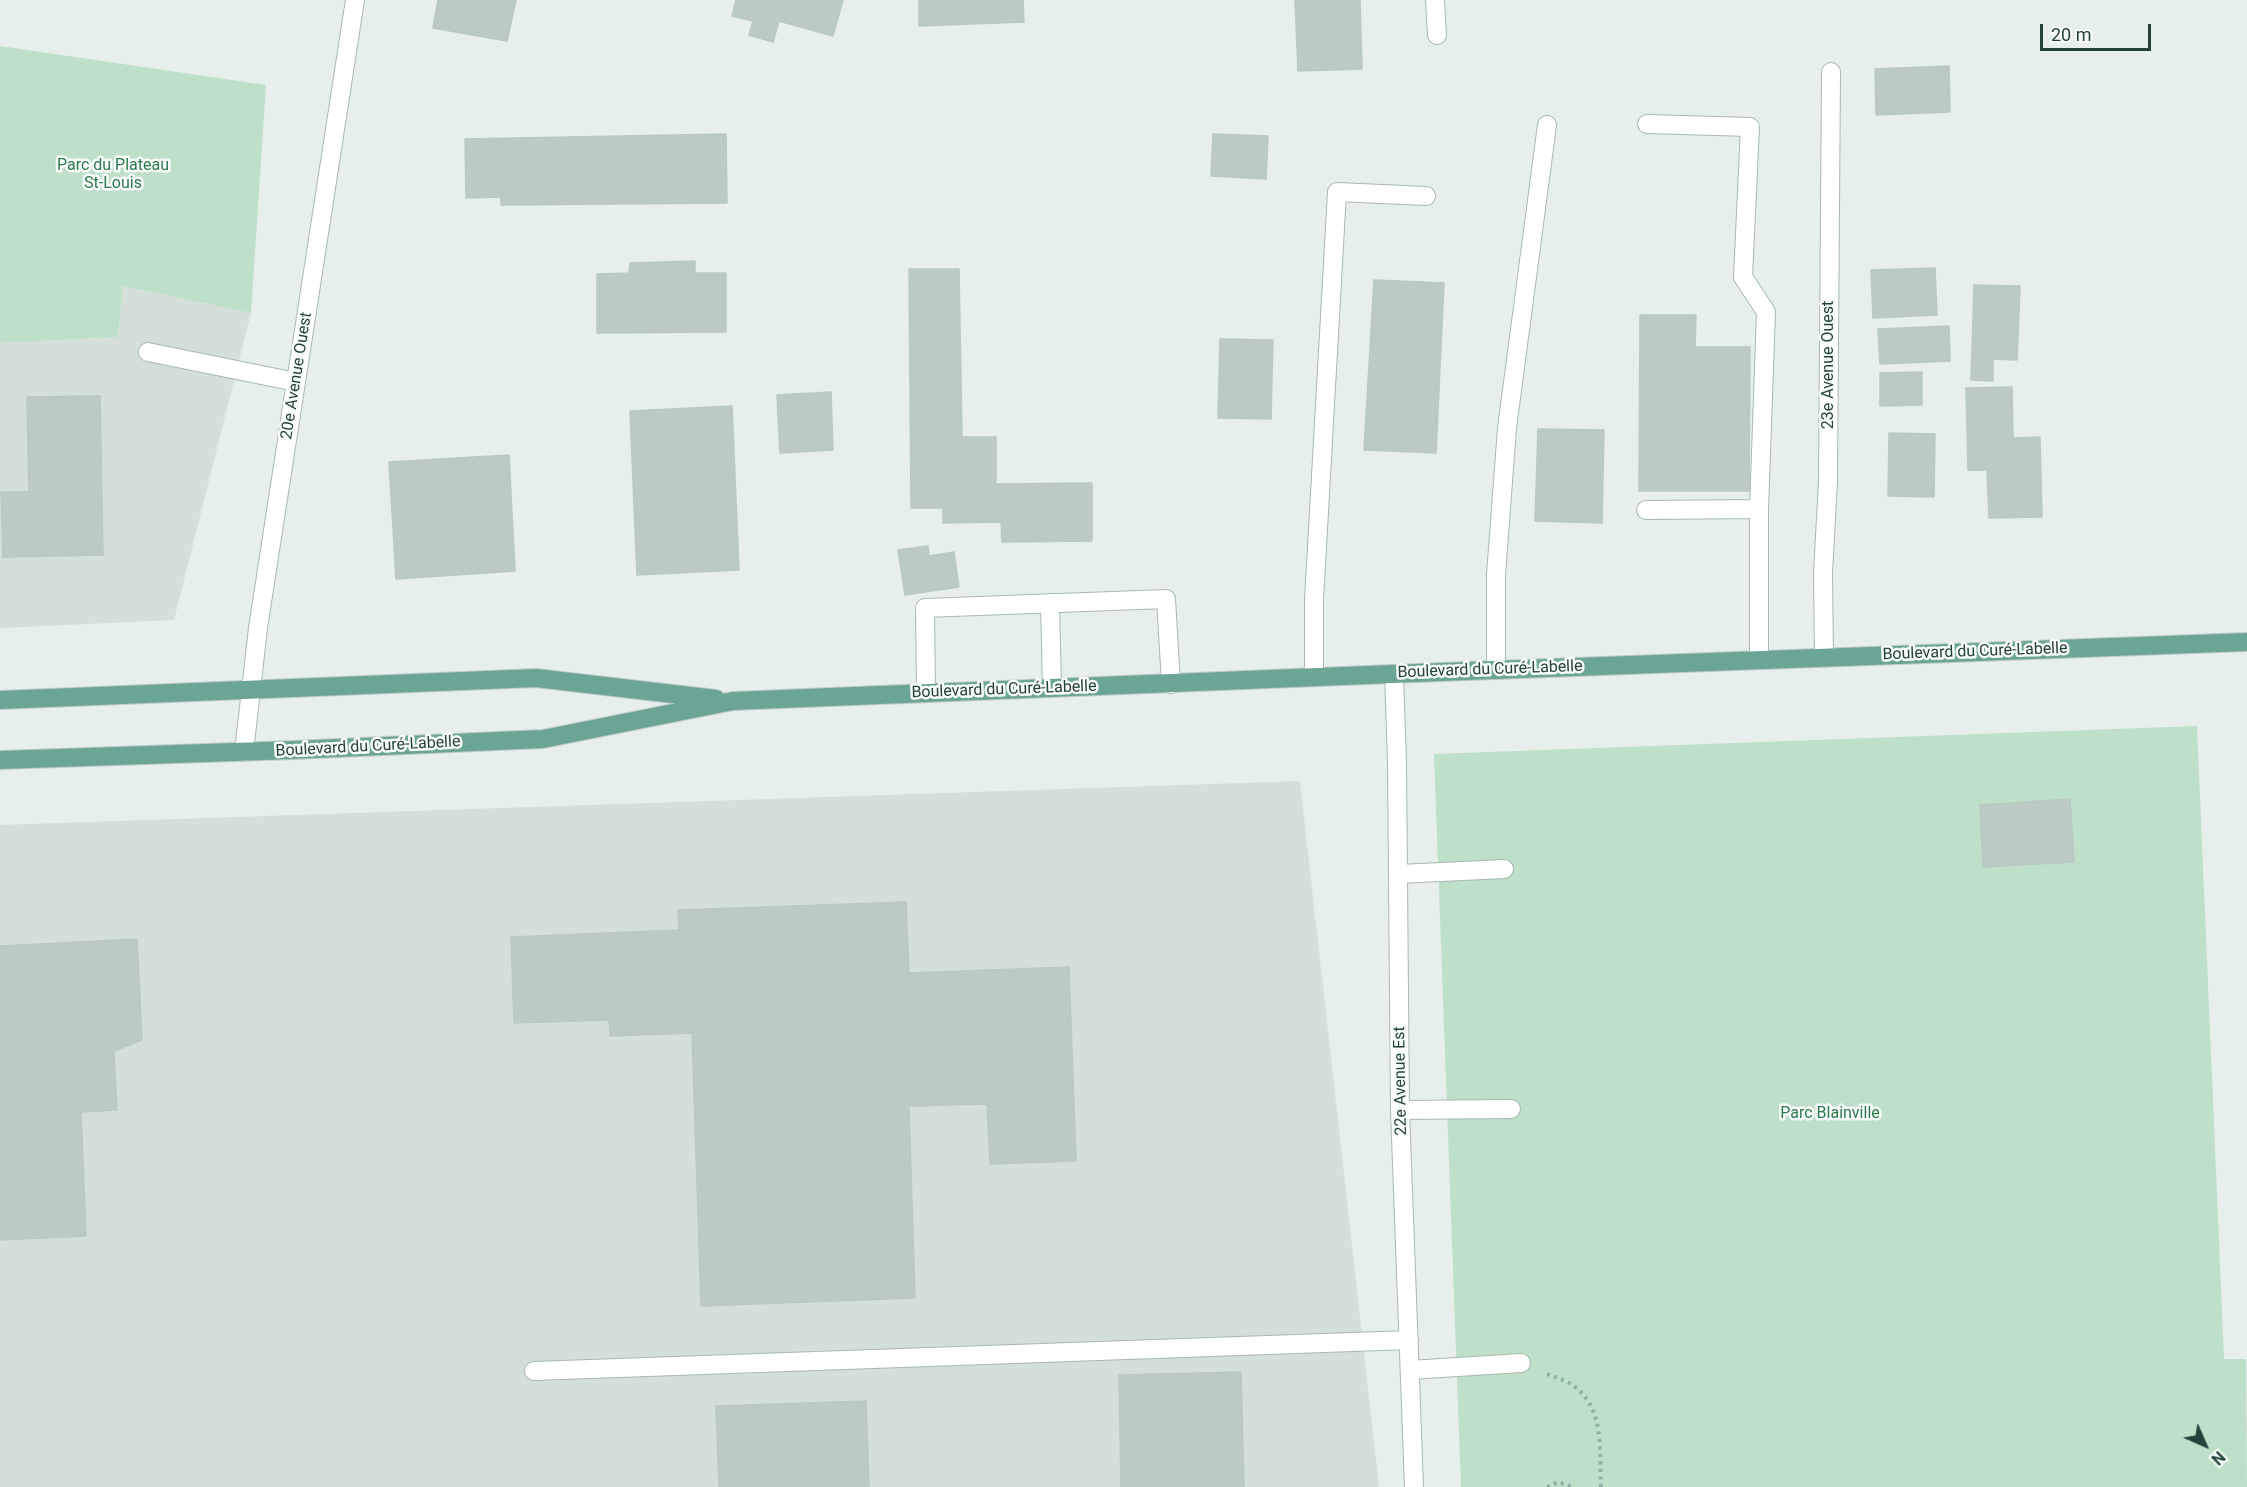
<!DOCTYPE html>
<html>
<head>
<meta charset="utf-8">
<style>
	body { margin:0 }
	#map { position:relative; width:2247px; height:1487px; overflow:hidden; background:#e6efeb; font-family:Roboto,sans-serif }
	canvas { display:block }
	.north { position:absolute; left:2175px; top:1415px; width:60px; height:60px; -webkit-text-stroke:4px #f7fbf9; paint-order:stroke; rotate:135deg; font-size:16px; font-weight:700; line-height:24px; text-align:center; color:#24423a }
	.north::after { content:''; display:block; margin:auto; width:21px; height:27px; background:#24423a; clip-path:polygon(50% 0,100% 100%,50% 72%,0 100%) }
	.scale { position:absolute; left:2040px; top:24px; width:111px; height:27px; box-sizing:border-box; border:3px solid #24423a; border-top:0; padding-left:8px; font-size:18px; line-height:21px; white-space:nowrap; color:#24423a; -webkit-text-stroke:4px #f7fbf9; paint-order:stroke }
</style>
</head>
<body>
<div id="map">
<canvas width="2247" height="1487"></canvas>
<div class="north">N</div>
<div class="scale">20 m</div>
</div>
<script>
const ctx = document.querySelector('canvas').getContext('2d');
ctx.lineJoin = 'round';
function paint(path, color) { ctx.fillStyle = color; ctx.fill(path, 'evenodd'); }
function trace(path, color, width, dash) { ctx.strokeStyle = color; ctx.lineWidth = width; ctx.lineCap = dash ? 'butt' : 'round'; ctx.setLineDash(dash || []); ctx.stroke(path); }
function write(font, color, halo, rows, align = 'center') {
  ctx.font = font + ' Roboto,sans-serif'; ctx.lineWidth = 5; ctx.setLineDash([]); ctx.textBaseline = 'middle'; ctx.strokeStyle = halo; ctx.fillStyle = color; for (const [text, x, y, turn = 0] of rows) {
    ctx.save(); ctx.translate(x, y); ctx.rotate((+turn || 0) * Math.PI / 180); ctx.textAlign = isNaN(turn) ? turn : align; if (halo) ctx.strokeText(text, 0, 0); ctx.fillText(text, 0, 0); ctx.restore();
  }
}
const built = new Path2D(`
	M123,286L251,313L174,620L0,628V343L118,337Z
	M1300,781L1379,1487H0V825Z`);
const green = new Path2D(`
	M0,46L266,85L251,313L123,286L118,337L0,343Z
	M2197,726L2224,1359H2246L2247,1487H1461L1434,754Z`);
const building = new Path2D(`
	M438,0H516L507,41L433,28Z
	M736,0H843L833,36L779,21L773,42L749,35L753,21L732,16Z
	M919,0H1023L1024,22L919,26Z
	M1295,0H1360L1362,69L1298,71Z
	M1949,66L1950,112L1876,115L1875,69Z
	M726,134L727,203L501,205V197L466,198L465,139Z
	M1213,134L1268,136L1266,179L1211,176Z
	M695,261V273H726V332L597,333V274L629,273L630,263Z
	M1935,268L1937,315L1873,318L1871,270Z
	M909,269H959L962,437H996V484L1092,483V541L1002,542L1001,522L943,523V508H911Z
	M1374,280L1444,283L1436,453L1364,450Z
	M1974,285L2020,286L2017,360L1993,359V381L1971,380Z
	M1640,315H1696L1695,347H1750L1749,491H1639Z
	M1949,326L1950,361L1880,364L1878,329Z
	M1220,339L1273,340L1271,419L1218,418Z
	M1922,372V405L1880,406V373Z
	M2012,387L2013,438L2040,437L2042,517L1989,518L1987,470H1968L1966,388Z
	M831,392L833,450L780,453L777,395Z
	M100,396L103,555L3,557L1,492H29L27,397Z
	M732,406L739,570L637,575L630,411Z
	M1538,429L1604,430L1602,523L1535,521Z
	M1889,433L1935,434L1934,497L1888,496Z
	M509,455L515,571L396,579L389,462Z
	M928,546L929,556L954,552L959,587L905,595L898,550Z
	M2070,799L2074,862L1983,867L1980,805Z
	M906,902L909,973L1069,967L1076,1161L990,1164L987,1104L909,1106L915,1298L701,1306L692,1033L610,1036L609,1020L514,1023L511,937L679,930L678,910Z
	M137,939L142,1040L114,1051L117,1110L81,1112L86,1236L0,1240V946Z
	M1241,1372L1244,1487H1121L1119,1375Z
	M866,1401L869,1487H719L716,1406Z`);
const path = new Path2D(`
	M1547,1374C1554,1377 1562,1379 1569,1383C1606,1405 1599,1450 1601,1487
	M1547,1487L1558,1482L1573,1487`);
const minor = new Path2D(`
	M1435,0L1437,35
	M1647,124L1750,127L1743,277L1766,312L1759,509
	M148,352L296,382
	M1646,510L1759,509V660
	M1050,603L1052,688
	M1824,658L1823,573L1828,481L1831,72
	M1496,670V575L1507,428L1547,125
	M1394,674L1397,762L1400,1110L1414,1487
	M1314,677V600L1337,192L1426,196
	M926,693L925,608L1166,599L1171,684
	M244,752L258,628L355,0
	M1399,874L1504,869
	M1400,1110L1511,1109
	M1410,1370L1521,1363
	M534,1371L1409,1340`);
const major = new Path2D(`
	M0,700L536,678L716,699
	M0,760L293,750L543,739L733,701L1441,672L2247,642`);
const parkNames = [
	["Parc du Plateau",113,166],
	["St-Louis",113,184],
	["Parc Blainville",1830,1114]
];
const streetNames = [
	["23e Avenue Ouest",1829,365,-90],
	["20e Avenue Ouest",297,376,-81],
	["Boulevard du Curé-Labelle",1975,652,-2],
	["Boulevard du Curé-Labelle",1490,670,-2],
	["Boulevard du Curé-Labelle",1004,690,-2],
	["Boulevard du Curé-Labelle",368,747,-3],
	["22e Avenue Est",1401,1081,-91]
];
paint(built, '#d4dfda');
paint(green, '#bfe0c8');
paint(building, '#bbcac4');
trace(building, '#b8c9c2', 1.5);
trace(minor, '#a8b8b2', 20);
trace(major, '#c2cac8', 20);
trace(path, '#86b3a5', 4, [3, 4.5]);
trace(minor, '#fff', 18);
trace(major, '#6aa596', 18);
write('16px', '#2d7a4b', '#f7fbf9', parkNames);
write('16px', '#24423a', '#f7fbf9', streetNames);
</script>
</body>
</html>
